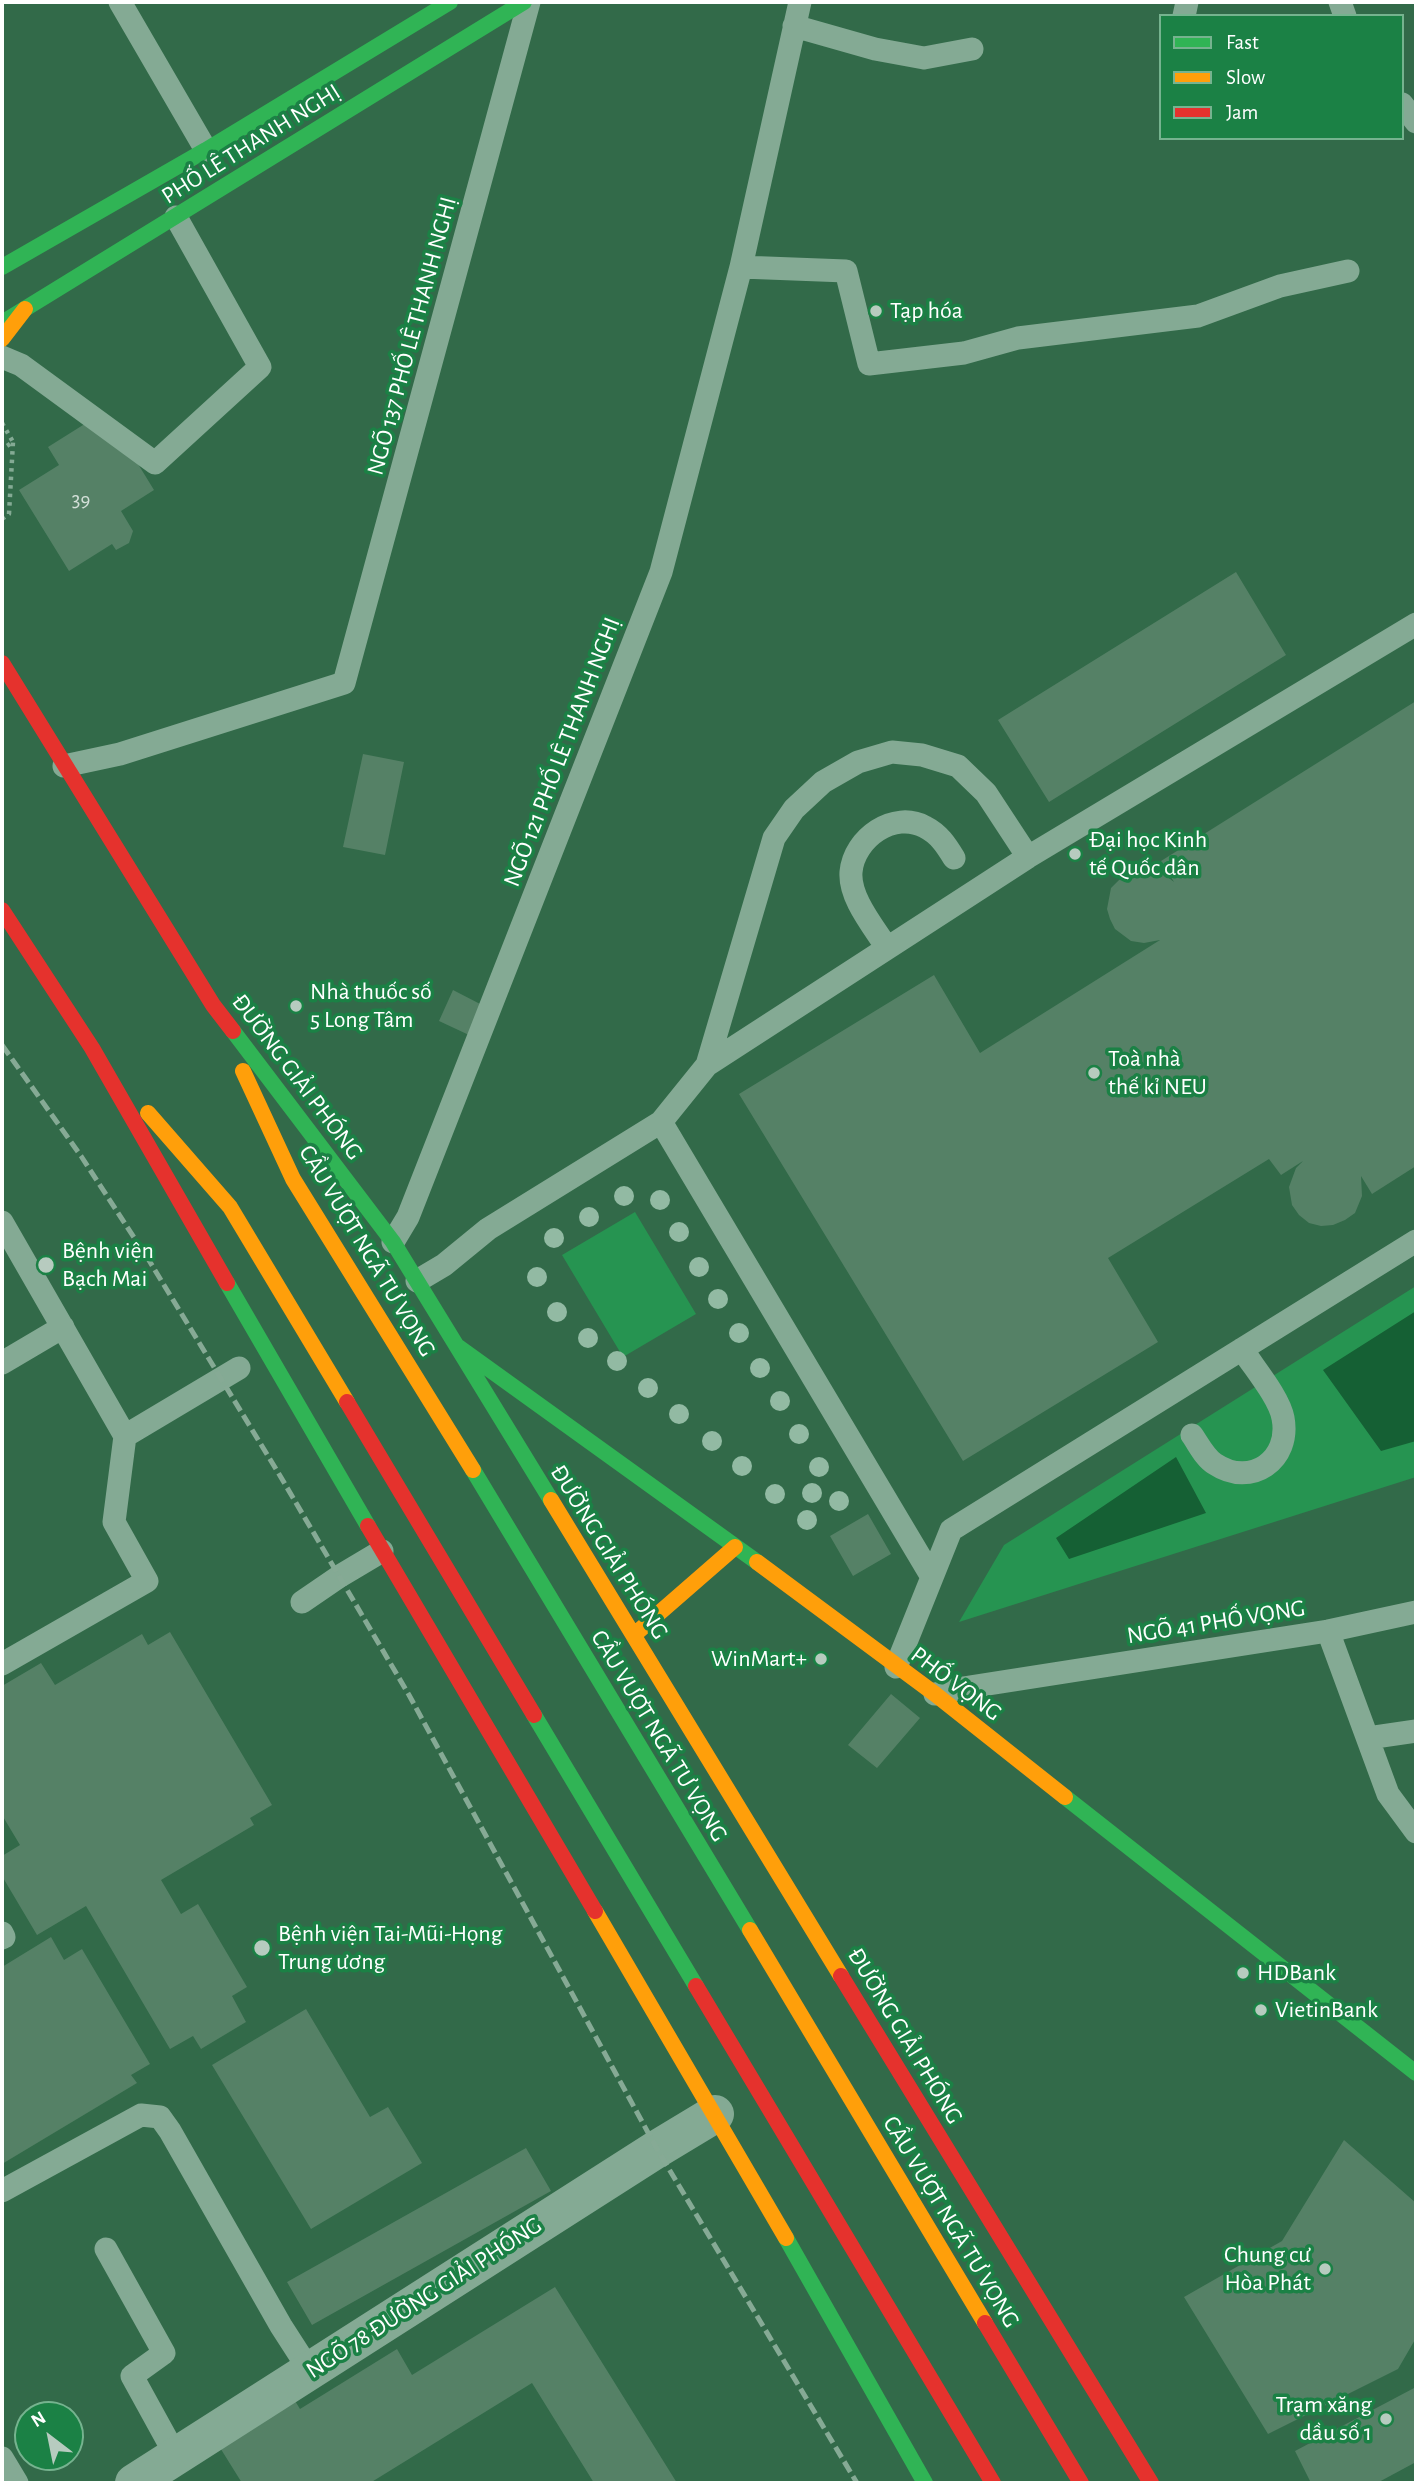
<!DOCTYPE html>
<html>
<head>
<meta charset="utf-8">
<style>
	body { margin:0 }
	#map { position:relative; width:1418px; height:2485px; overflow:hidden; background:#326a49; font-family:"Alegreya Sans",sans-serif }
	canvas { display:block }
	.frame { position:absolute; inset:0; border:4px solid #fff; pointer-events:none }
	.legend { position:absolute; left:1159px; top:14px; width:245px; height:126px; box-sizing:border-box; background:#1b8145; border:2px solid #76b38f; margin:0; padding:9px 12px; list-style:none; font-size:21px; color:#fff }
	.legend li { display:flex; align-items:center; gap:14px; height:35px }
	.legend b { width:35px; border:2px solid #76b38f }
	.north { position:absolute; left:14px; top:2401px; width:70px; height:70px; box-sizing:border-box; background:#1b8145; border:2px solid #76b38f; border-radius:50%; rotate:328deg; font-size:19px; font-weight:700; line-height:28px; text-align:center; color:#fff }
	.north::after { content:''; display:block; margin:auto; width:24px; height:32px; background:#b7cbbf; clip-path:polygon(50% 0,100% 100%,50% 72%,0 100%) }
</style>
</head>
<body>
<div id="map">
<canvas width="1418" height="2485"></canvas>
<div class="frame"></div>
<ul class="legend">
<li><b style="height:9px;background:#30b455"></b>Fast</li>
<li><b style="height:9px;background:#ff9f0a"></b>Slow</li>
<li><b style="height:9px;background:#e5322d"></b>Jam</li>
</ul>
<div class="north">N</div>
</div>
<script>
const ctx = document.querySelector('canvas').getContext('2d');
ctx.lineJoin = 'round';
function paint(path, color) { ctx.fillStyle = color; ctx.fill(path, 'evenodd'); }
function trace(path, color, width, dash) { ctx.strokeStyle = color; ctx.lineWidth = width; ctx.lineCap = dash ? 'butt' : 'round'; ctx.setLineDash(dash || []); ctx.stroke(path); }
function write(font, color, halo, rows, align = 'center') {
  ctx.font = font + ' "Alegreya Sans",sans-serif'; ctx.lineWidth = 7; ctx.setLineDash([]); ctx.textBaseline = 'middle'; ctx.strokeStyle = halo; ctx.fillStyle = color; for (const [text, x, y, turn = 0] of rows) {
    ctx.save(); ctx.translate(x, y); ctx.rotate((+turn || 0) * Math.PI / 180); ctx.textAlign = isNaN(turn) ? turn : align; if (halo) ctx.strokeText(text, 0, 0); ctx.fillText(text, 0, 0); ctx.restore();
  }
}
const green = new Path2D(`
	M635,1212L696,1314L623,1357L562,1255Z
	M1416,1286V1477L959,1622L1004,1545Z`);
const water = new Path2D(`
	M1416,1311V1441L1381,1451L1323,1370Z
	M1176,1457L1206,1513L1069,1559L1056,1538Z`);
const building = new Path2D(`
	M91,420L127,446L154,490L121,511L133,531L129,543L116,550L112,544L69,571L19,490L59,465L48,447Z
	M1236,572L1286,655L1049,802L998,720Z
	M1416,701V1166L1372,1194L1361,1176L1362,1196L1355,1213L1345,1220L1333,1225L1321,1226L1309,1223L1299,1215L1292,1205L1289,1187L1296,1168L1303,1161L1281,1175L1269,1159L1108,1258L1158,1342L963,1461L739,1094L934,975L980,1053L1160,940L1144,943L1131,941L1115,929L1110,919L1107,909L1111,888L1126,873L1136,869H1153L1161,872L1174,882L1161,861Z
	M363,754L404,762L385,855L343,847Z
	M453,990L484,1006L469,1035L439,1021Z
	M868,1514L891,1554L853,1576L830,1536Z
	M170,1632L272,1805L250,1818L254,1825L161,1880L181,1914L198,1904L247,1987L232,1996L246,2022L201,2049L193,2036L170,2049L86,1906L37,1935L2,1876V1856L20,1845L2,1815V1686L41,1663L55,1685L142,1634L148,1645Z
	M891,1694L920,1718L877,1768L848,1745Z
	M51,1937L64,1960L82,1949L150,2064L131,2075L137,2083L2,2164V1967Z
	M306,2009L370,2117L388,2107L422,2163L311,2229L212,2065Z
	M1344,2140L1416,2203V2338L1398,2369L1268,2434L1184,2297L1282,2241Z
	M526,2148L551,2191L312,2325L287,2282Z
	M555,2287L677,2483H594L532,2383L370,2483H343L342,2481L338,2483H242L214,2438L289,2391L300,2409L397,2349L412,2375Z
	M1416,2387V2462L1377,2483H1311L1295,2451Z`);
const path = new Path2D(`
	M2,423L13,442L2,449
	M2,519L9,514L13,442`);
const lane = new Path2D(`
	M120,2L206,150
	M1340,2L1345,16
	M1184,16L1187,2
	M794,26L875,49L924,58L972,49
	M1402,104L1416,122
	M741,267L846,271L869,364L964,353L1018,338L1198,316L1280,286L1348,271
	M2,357L21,365L155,463L260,367L176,217
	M64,766L120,754L344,683L529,2
	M887,948C874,927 849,898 851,872C854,838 894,810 925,827C939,834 946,845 954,858
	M707,1065L774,838L794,809L823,782L858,762L892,752L922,755L958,766L986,793L1028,857
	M661,1122L932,1577
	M2,1222L125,1436L114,1522L147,1581L2,1664
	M393,1242L408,1217L661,572L741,267L800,2
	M417,1281L444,1265L488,1229L661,1122L707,1065L1028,857L1416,624
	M2,1363L63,1327
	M1192,1435C1199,1445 1205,1458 1215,1464C1251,1488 1291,1460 1283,1418C1279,1397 1254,1368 1242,1349
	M125,1436L239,1368
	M302,1602L340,1576L382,1551
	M1328,1631L1388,1794L1416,1832
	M896,1667L951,1530L1416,1241
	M935,1694L963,1688L1328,1631L1416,1612
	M1368,1738L1416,1731
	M2,1933L4,1937L2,1938
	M2,2191L141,2115L160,2117L170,2131L281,2326L310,2371
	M106,2249L164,2353L132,2376L176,2456
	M2,2458L17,2483`);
const street = new Path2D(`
	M134,2483L657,2149L715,2114`);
const fast = new Path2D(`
	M2,267L206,150L450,2
	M2,323L524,2
	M233,1031L393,1242L551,1500
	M227,1283L368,1526
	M457,1346L757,1562
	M473,1470L750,1930
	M534,1715L696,1986
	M1065,1797L1416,2073
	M786,2238L925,2483`);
const slow = new Path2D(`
	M2,339L25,309
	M243,1071L293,1179L473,1470
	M148,1113L230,1207L347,1402
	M551,1500L841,1976
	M757,1562L935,1694L1065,1797
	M634,1635L735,1547
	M595,1911L786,2238
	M750,1930L985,2323`);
const jam = new Path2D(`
	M2,663L213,1005L233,1031
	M2,910L92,1048L227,1283
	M347,1402L534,1715
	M368,1526L595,1911
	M841,1976L1151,2483
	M696,1986L993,2483
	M985,2323L1081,2483`);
const rail = new Path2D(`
	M2,1045L81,1156L150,1262L279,1474L409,1695L657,2149L857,2483`);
const trees = [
	[624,1196],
	[660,1200],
	[589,1217],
	[679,1232],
	[554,1238],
	[699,1267],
	[537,1277],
	[718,1299],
	[557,1312],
	[739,1333],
	[588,1338],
	[617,1361],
	[760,1368],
	[648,1388],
	[780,1401],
	[679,1414],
	[799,1434],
	[712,1441],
	[742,1466],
	[819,1467],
	[812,1493],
	[775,1494],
	[839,1501],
	[807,1520]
];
const markers = [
	[876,311,7,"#b7cbbf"],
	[1075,854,7,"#b7cbbf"],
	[296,1006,7,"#b7cbbf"],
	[1094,1073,7,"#b7cbbf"],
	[46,1265,9,"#b7cbbf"],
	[821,1659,7,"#b7cbbf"],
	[262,1948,9,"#b7cbbf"],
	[1243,1973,7,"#b7cbbf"],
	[1261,2010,7,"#b7cbbf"],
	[1325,2269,7,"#b7cbbf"],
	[1386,2419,7,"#b7cbbf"]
];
const numberNames = [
	["39",81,500]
];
const streetNames = [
	["PHỐ LÊ THANH NGHỊ",251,144,-32],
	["NGÕ 137 PHỐ LÊ THANH NGHỊ",412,336,-75],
	["NGÕ 121 PHỐ LÊ THANH NGHỊ",562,752,-69],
	["ĐƯỜNG GIẢI PHÓNG",297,1077,53],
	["CẦU VƯỢT NGÃ TƯ VỌNG",367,1251,59],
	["ĐƯỜNG GIẢI PHÓNG",609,1552,58],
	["NGÕ 41 PHỐ VỌNG",1216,1622,-9],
	["PHỐ VỌNG",956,1684,37],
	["CẦU VƯỢT NGÃ TƯ VỌNG",659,1736,59],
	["ĐƯỜNG GIẢI PHÓNG",905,2036,59],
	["CẦU VƯỢT NGÃ TƯ VỌNG",951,2222,59],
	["NGÕ 78 ĐƯỜNG GIẢI PHÓNG",424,2298,-33]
];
const poiNames = [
	["Tạp hóa",890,311],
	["Đại học Kinh",1089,840],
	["tế Quốc dân",1089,868],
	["Nhà thuốc số",310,992],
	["5 Long Tâm",310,1020],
	["Toà nhà",1108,1059],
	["thế kỉ NEU",1108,1087],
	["Bệnh viện",62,1251],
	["Bạch Mai",62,1279],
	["WinMart+",807,1659,"right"],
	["Bệnh viện Tai-Mũi-Họng",278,1934],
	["Trung ương",278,1962],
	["HDBank",1257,1973],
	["VietinBank",1275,2010],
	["Chung cư",1311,2255,"right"],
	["Hòa Phát",1311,2283,"right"],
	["Trạm xăng",1372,2405,"right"],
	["dầu số 1",1372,2433,"right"]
];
paint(green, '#269451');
paint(water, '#156034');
paint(building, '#558166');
trace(path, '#84aa94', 4.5, [3.5, 5]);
trace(lane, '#84aa94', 23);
trace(street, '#84aa94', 38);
trace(fast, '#30b455', 16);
trace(slow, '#ff9f0a', 16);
trace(jam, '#e5322d', 16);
trace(rail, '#86aa95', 5, [12, 5]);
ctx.fillStyle = '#92baa3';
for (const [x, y] of trees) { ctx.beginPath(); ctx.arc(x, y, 10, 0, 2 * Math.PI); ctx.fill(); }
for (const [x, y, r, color] of markers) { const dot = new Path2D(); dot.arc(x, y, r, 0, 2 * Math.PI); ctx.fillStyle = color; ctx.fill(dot); trace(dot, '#1b8145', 2.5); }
write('21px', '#d4e0d9', null, numberNames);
write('24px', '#fff', '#1b8145', streetNames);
write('24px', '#fff', '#1b8145', poiNames, 'left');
</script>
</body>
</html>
